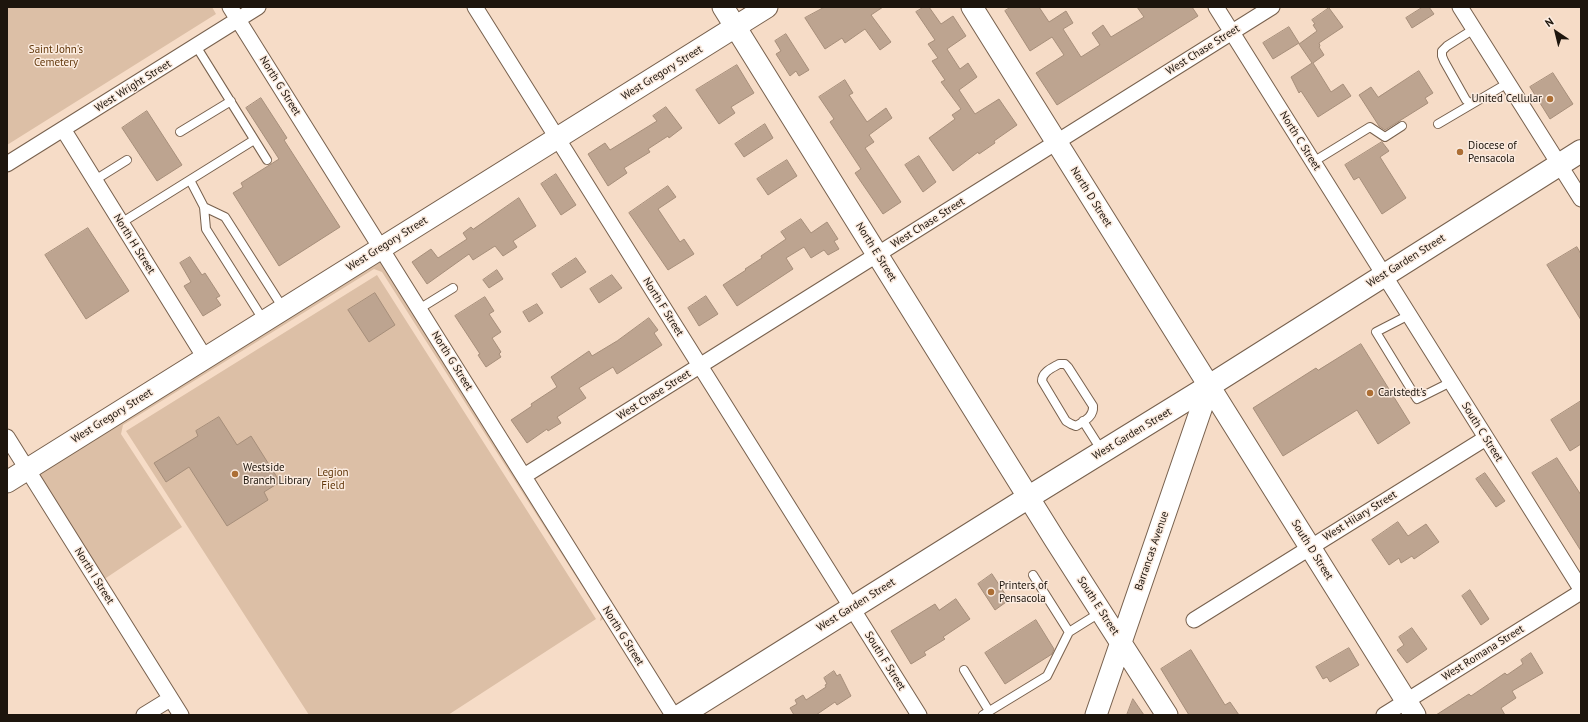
<!DOCTYPE html>
<html>
<head>
<meta charset="utf-8">
<style>
	body { margin:0 }
	#map { position:relative; width:1588px; height:722px; overflow:hidden; background:#f6dcc7; font-family:"PT Sans",sans-serif }
	canvas { display:block }
	.frame { position:absolute; inset:0; border:8px solid #1d150d; pointer-events:none }
	.north { position:absolute; left:1536px; top:12px; width:40px; height:40px; -webkit-text-stroke:3px #fbebdf; paint-order:stroke; rotate:325deg; font-size:11px; font-weight:700; line-height:16px; text-align:center; color:#1d150d }
	.north::after { content:''; display:block; margin:auto; width:14px; height:18px; background:#1d150d; clip-path:polygon(50% 0,100% 100%,50% 72%,0 100%) }
</style>
</head>
<body>
<div id="map">
<canvas width="1588" height="722"></canvas>
<div class="frame"></div>
<div class="north">N</div>
</div>
<script>
const ctx = document.querySelector('canvas').getContext('2d');
ctx.lineJoin = 'round';
function paint(path, color) { ctx.fillStyle = color; ctx.fill(path, 'evenodd'); }
function trace(path, color, width, dash) { ctx.strokeStyle = color; ctx.lineWidth = width; ctx.lineCap = dash ? 'butt' : 'round'; ctx.setLineDash(dash || []); ctx.stroke(path); }
function write(font, color, halo, rows, align = 'center') {
  ctx.font = font + ' "PT Sans",sans-serif'; ctx.lineWidth = 3; ctx.setLineDash([]); ctx.textBaseline = 'middle'; ctx.strokeStyle = halo; ctx.fillStyle = color; for (const [text, x, y, turn = 0] of rows) {
    ctx.save(); ctx.translate(x, y); ctx.rotate((+turn || 0) * Math.PI / 180); ctx.textAlign = isNaN(turn) ? turn : align; if (halo) ctx.strokeText(text, 0, 0); ctx.fillText(text, 0, 0); ctx.restore();
  }
}
const green = new Path2D(`
	M7,7H212L216,14L7,145Z
	M379,258L605,618L600,621L601,616L382,272L374,269L123,425L121,434L182,527L103,580L37,472Z
	M377,275L596,619L448,715H309L126,431Z`);
const building = new Path2D(`
	M825,7H883L871,15L891,42L880,50L865,29L845,43L842,38L825,49L805,18Z
	M924,7H929L941,24L953,16L966,36L947,49L960,69L968,63L977,77L959,90L975,114L999,99L1017,125L994,141L995,143L979,154L978,152L953,171L929,138L955,119L952,115L961,109L941,82L945,80L932,61L938,58L928,44L935,40L916,12Z
	M1011,7H1039L1049,22L1066,11L1073,23L1063,29L1081,57L1100,45L1092,33L1103,25L1111,37L1144,17L1137,7H1192L1198,16L1057,105L1036,73L1064,55L1052,37L1030,51L1005,11Z
	M1423,7H1429L1434,14L1412,28L1406,18Z
	M1329,8L1343,27L1319,43L1320,46L1319,47L1324,55L1313,63L1331,92L1343,84L1351,96L1318,117L1301,91L1299,93L1291,77L1312,63L1299,44L1317,31L1313,25L1315,24L1312,20Z
	M1289,27L1299,43L1273,59L1263,43Z
	M786,34L809,70L799,76L796,71L790,76L776,54L781,51L775,41Z
	M737,65L754,93L731,107L735,113L719,124L696,90Z
	M1419,71L1433,93L1425,98L1428,103L1385,130L1379,126L1359,95L1371,87L1378,97Z
	M1553,73L1573,104L1550,119L1530,87Z
	M845,80L853,93L849,95L867,122L886,108L892,118L869,135L874,142L865,148L901,202L883,214L855,173L861,169L830,122L834,119L819,97Z
	M261,98L287,138L284,140L340,227L279,266L233,193L243,187L241,183L279,159L246,108Z
	M666,107L682,128L669,138L668,136L648,149L650,152L624,168L627,173L608,186L588,154L605,143L610,150L657,121L653,116Z
	M147,111L182,165L157,181L122,128Z
	M765,124L773,138L744,157L735,144Z
	M1382,142L1389,151L1380,157L1406,198L1382,214L1359,177L1354,180L1345,165Z
	M919,156L936,182L923,192L905,165Z
	M787,160L797,176L768,195L757,179Z
	M556,174L576,205L561,215L541,184Z
	M668,186L676,197L658,209L680,242L684,239L694,254L668,270L629,213Z
	M519,198L536,226L513,241L517,247L503,256L495,246L473,260L469,254L427,284L412,262L431,249L438,258L467,239L463,233L471,227L473,229Z
	M801,219L811,233L827,222L838,239L834,241L839,249L828,255L824,250L811,258L804,247L786,258L793,269L737,306L723,285L746,270L745,269L762,258L761,256L786,239L781,232Z
	M88,228L129,291L86,319L45,255Z
	M1577,247L1581,254V320L1547,265Z
	M190,257L202,275L205,273L220,296L216,298L221,305L203,316L184,286L191,282L180,263Z
	M576,258L586,272L561,288L552,274Z
	M497,270L503,279L489,288L483,280Z
	M612,275L622,288L599,303L590,289Z
	M375,293L395,325L369,342L348,310Z
	M706,296L718,314L699,326L688,308Z
	M485,297L494,311L489,314L501,332L492,338L501,352L499,354L501,357L486,367L478,355L480,354L455,316Z
	M537,304L543,313L529,322L523,312Z
	M649,318L658,330L654,333L662,345L617,374L613,367L579,388L586,398L557,417L561,423L548,431L547,429L527,443L511,420L532,406L531,404L557,387L551,377L589,351L592,356L617,341Z
	M1361,344L1410,423L1378,444L1357,410L1283,456L1253,408L1316,368L1318,370Z
	M1581,401V444L1570,451L1551,420Z
	M219,417L237,445L251,436L280,482L264,492L268,500L227,526L189,467L166,482L154,463L198,436L196,431Z
	M1557,458L1581,495V551L1532,473Z
	M1485,473L1505,501L1496,507L1476,479Z
	M1398,522L1408,536L1426,524L1439,542L1414,559L1412,556L1401,563L1399,558L1389,565L1372,540Z
	M992,574L1009,600L995,610L978,584Z
	M1470,590L1489,619L1481,625L1462,596Z
	M956,599L970,619L943,637L945,639L924,652L926,655L911,664L891,631L935,604L939,610Z
	M1036,620L1054,649L1052,654L1005,684L985,653Z
	M1412,628L1427,649L1407,663L1397,650L1404,645L1399,637Z
	M1349,648L1359,665L1330,682L1327,677L1323,679L1316,667Z
	M1191,650L1225,705L1230,702L1239,715H1189L1161,669Z
	M1531,653L1543,673L1512,691L1516,698L1501,708L1505,715H1436L1469,694L1471,696L1505,673L1507,675L1523,664L1521,660Z
	M834,671L837,676L840,674L851,696L837,705L835,702L816,715H794L790,708L797,704L795,700L803,695L806,700L826,687L825,685L827,684L824,678Z
	M1133,699L1144,715H1127Z`);
const lane = new Path2D(`
	M1474,29L1447,46L1442,51V56L1444,61L1466,100L1472,104L1508,83
	M196,46L267,160
	M1438,124L1472,104
	M180,132L231,101
	M1313,162L1370,127L1385,137L1402,126
	M95,180L127,160
	M190,180L204,207L206,229L264,321
	M204,207L225,217L283,308
	M121,223L254,140
	M419,309L453,288
	M1409,315L1376,332L1417,399L1451,382
	M1059,364H1065L1068,367L1093,406C1094,417 1084,421 1076,426L1071,424L1066,421L1042,381C1042,372 1052,368 1059,364Z
	M1083,421L1102,451
	M1033,575L1069,632
	M964,670L989,711
	M983,715L1047,676L1069,632L1101,612`);
const street = new Path2D(`
	M230,7L673,715
	M475,7L919,715
	M1216,7L1581,589
	M1460,7L1581,199
	M63,129L205,358
	M7,164L258,7
	M7,437L181,715
	M524,476L1272,7
	M1194,620L1486,438
	M144,715L170,699
	M1384,715L1581,592`);
const secondary = new Path2D(`
	M723,7L1055,540L1167,715
	M972,7L1415,715
	M7,482L767,7
	M1096,715L1209,386`);
const primary = new Path2D(`
	M681,715L1029,497L1209,386L1581,151`);
const markers = [
	[1550,99,4,"#ac6e34"],
	[1460,152,4,"#ac6e34"],
	[1370,393,4,"#ac6e34"],
	[235,474,4,"#ac6e34"],
	[991,592,4,"#ac6e34"]
];
const parkNames = [
	["Saint John's",56,50],
	["Cemetery",56,63],
	["Legion",333,473],
	["Field",333,486]
];
const streetNames = [
	["West Chase Street",1203,50,-32],
	["West Gregory Street",662,73,-32],
	["West Wright Street",133,86,-32],
	["North G Street",280,86,58],
	["North C Street",1300,141,58],
	["North D Street",1091,197,58],
	["West Chase Street",928,223,-32],
	["North H Street",134,244,58],
	["West Gregory Street",387,244,-32],
	["North E Street",876,252,58],
	["West Garden Street",1406,261,-32],
	["North F Street",663,307,58],
	["North G Street",452,361,58],
	["West Chase Street",654,395,-32],
	["West Gregory Street",112,416,-32],
	["South C Street",1482,432,58],
	["West Garden Street",1132,434,-31],
	["West Hilary Street",1360,516,-32],
	["South D Street",1312,550,58],
	["Barrancas Avenue",1152,551,-71],
	["North I Street",94,576,58],
	["West Garden Street",856,605,-32],
	["South E Street",1098,606,57],
	["North G Street",623,636,58],
	["West Romana Street",1483,653,-32],
	["South F Street",885,661,58]
];
const poiNames = [
	["United Cellular",1542,99,"right"],
	["Diocese of",1468,146],
	["Pensacola",1468,159],
	["Carlstedt's",1378,393],
	["Westside",243,468],
	["Branch Library",243,481],
	["Printers of",999,586],
	["Pensacola",999,599]
];
paint(green, '#dcbfa6');
paint(building, '#bda490');
trace(building, '#a68e7a', 1);
trace(lane, '#77604d', 10);
trace(street, '#77604d', 17);
trace(secondary, '#77604d', 23);
trace(primary, '#77604d', 24);
trace(lane, '#fff', 8);
trace(street, '#fff', 15);
trace(secondary, '#fff', 21);
trace(primary, '#fff', 22);
for (const [x, y, r, color] of markers) { const dot = new Path2D(); dot.arc(x, y, r, 0, 2 * Math.PI); ctx.fillStyle = color; ctx.fill(dot); trace(dot, '#fbebdf', 1.5); }
write('11px', '#63390d', '#fbebdf', parkNames);
write('11px', '#1d150d', '#fbebdf', streetNames);
write('11px', '#1d150d', '#fbebdf', poiNames, 'left');
</script>
</body>
</html>
